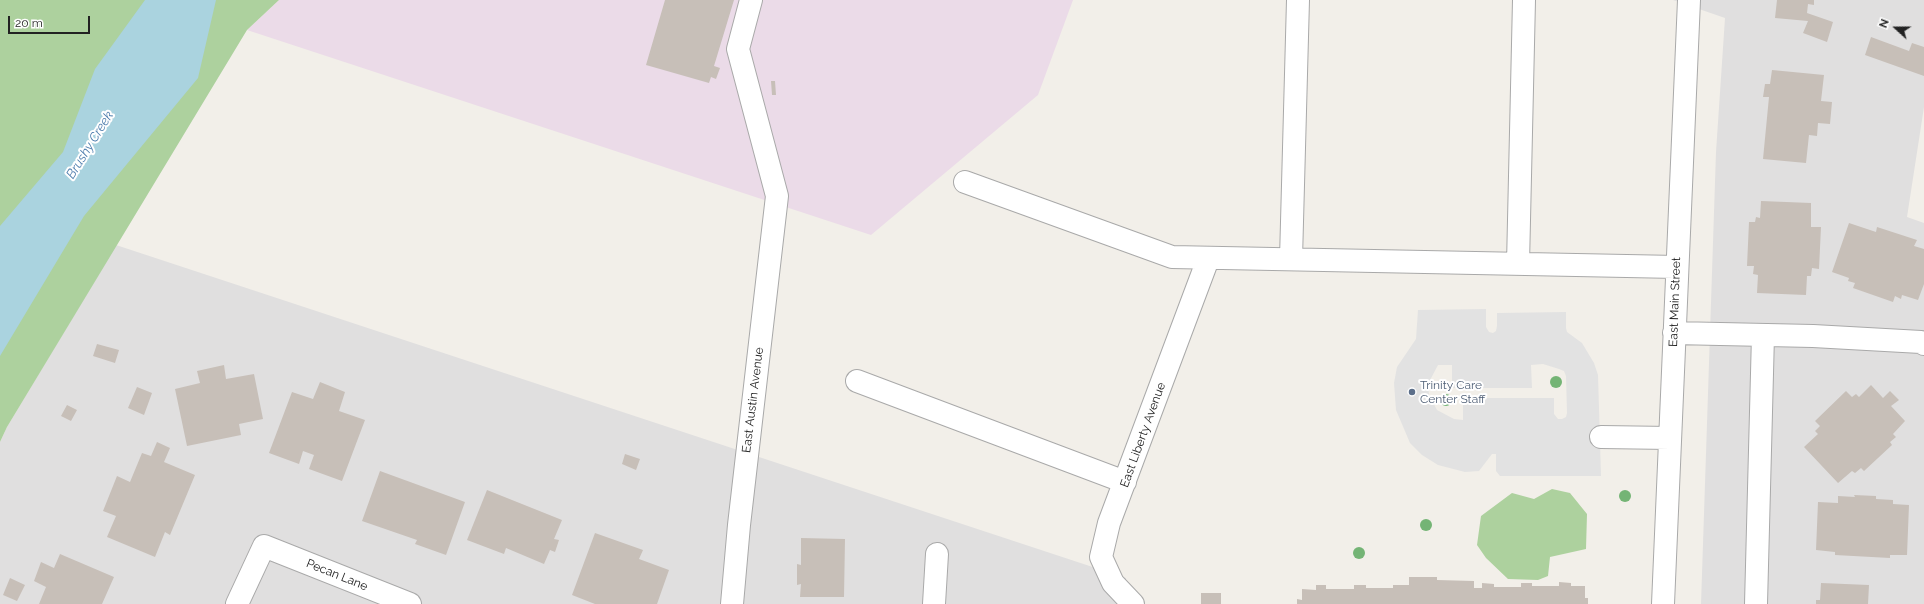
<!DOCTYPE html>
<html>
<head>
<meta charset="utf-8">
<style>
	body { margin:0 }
	#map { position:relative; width:1924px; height:604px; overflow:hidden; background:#f2efe9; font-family:Raleway,sans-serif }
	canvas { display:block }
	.north { position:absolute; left:1876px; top:8px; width:40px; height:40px; -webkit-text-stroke:3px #fff; paint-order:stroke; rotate:291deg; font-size:11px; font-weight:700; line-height:16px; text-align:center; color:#222 }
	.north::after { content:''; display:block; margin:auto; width:14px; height:18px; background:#222; clip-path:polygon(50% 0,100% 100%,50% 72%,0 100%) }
	.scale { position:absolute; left:8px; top:16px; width:82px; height:18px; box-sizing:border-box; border:2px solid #222; border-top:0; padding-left:5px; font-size:12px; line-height:14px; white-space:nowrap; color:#222; -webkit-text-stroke:3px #fff; paint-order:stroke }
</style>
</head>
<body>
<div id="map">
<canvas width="1924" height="604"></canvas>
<div class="north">N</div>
<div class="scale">20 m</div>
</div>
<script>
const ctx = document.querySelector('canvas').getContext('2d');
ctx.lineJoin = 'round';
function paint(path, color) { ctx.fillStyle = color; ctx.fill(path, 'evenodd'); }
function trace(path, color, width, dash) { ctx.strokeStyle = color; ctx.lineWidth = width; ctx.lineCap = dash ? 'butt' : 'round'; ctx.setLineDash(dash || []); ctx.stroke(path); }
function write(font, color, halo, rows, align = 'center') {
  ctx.font = font + ' Raleway,sans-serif'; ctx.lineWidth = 4; ctx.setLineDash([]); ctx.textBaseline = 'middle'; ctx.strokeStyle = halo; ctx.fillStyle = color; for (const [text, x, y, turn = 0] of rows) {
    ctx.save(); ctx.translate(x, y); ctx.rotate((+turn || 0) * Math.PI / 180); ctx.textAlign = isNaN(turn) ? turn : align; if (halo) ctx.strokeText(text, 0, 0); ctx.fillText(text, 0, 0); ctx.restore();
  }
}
const residential = new Path2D(`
	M1673,0H1924V107L1907,217L1924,223V604H1701L1716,152L1725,18Z
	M116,245L1126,578L1125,604H0V442L7,427Z`);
const industrial = new Path2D(`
	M279,0H1073L1038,95L871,235L247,30Z`);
const forest = new Path2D(`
	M0,0H279L247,30L7,427L0,442Z
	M1552,489L1570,493L1587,514L1586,549L1550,557L1548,576L1538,580L1508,579L1486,558L1477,545L1481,516L1512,493L1534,499Z`);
const parking = new Path2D(`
	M1486,309V327L1489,332L1493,333L1496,331L1497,326V313L1566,312V328L1567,332L1582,343L1594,363L1598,375L1601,476H1500L1496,471V454H1492L1479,471L1465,472L1438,465L1422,455L1410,443L1396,410L1394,383L1397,367L1416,339L1418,310ZM1543,364L1559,369L1564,371L1566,376L1567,413L1566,417L1562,419H1558L1554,414V398H1463V420L1454,419L1437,410L1429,395L1428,384L1438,365H1452V388H1532L1531,365Z`);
const water = new Path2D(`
	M145,0H216L198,78L84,216L0,356V226L63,152L95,69Z`);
const building = new Path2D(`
	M665,0H734L714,66L720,68L716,79L711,77L709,83L646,65Z
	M1777,0H1814V5L1808,4L1807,13L1833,22L1827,42L1803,33L1808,21L1775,18Z
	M1871,37L1909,51L1912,43L1924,47V76L1865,55Z
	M1772,70L1824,75L1821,101L1832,102L1830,124L1818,123L1817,136L1809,135L1806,163L1763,159L1769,97H1763L1765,84H1770Z
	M771,81H775L776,95H772Z
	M1761,201L1811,203V227H1821L1819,269L1812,268L1811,276H1807L1806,295L1757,293L1758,275L1753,274L1754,266H1747L1749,222H1755L1756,217L1760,218Z
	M1849,223L1876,232L1877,227L1917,240L1914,246L1924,249V284L1918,300L1902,295L1901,299L1895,296L1893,302L1853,288L1855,283L1848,281L1849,278L1832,272Z
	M97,344L119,350L115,363L93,356Z
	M224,365L226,379L254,374L263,419L239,424L241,435L187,446L175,389L200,383L197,371Z
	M320,382L345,392L339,411L365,420L342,481L309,469L314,455L303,451L299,464L269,453L292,392L313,399Z
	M1871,385L1883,398L1890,391L1899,400L1891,406L1905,421L1893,434L1896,437L1890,442L1892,445L1864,471L1861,468L1855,473L1852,471L1838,483L1804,447L1818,434L1815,431L1820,426L1815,421L1846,391L1852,397L1856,394L1859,397Z
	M137,387L152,393L144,415L128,408Z
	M67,405L77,410L71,421L61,416Z
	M157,442L170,448L164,462L195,475L170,535L165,532L155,557L107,537L116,516L103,511L117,476L130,482L142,453L151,456Z
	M625,454L640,459L636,470L622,464Z
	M380,471L465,502L446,555L415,544L417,540L362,521Z
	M487,490L562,520L554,539L559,540L555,552L550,550L544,564L506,548L504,554L467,540Z
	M1854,495L1876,496V499L1893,500V504L1909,505L1907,555H1890V558L1835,555V552L1816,550L1818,502L1838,503V496L1855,497Z
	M595,533L643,550L639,559L669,570L657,604H595L572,595Z
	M801,538L845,539L844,597H800L801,584L797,585V564L801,565Z
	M60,554L114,577L102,604H39L46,587L34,581L41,562L54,568Z
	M1409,577H1437V580L1474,581V588H1482V583L1494,584V587H1521V583H1532V586H1559V582L1571,583V586H1585V598H1588V604H1297V599L1302,600V589L1316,590V585H1326V589H1354V585H1366V588H1393V585H1409Z
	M10,578L25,585L17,601L3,595Z
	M1821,583L1869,585L1868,604H1816V600H1820Z
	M1201,593H1221V604H1201Z`);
const minor = new Path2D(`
	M965,182L1172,257L1677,267
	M1291,259L1298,0
	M1518,264L1524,0
	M1674,333L1813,336L1921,342L1924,344
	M857,381L1125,482
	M1601,437L1670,438
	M237,604L264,546L410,604
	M732,604L739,525L777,196L738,49L751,0
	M934,604L937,554
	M1133,604L1113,583L1101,557L1109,523L1208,259
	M1663,604L1689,0
	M1756,604L1763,335`);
const trees = [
	[1556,382],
	[1446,400],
	[1625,496],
	[1426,525],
	[1359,553]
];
const markers = [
	[1412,392,4,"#5c6f8a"]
];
const streetNames = [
	["East Main Street",1675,302,-88],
	["East Austin Avenue",753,400,-83],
	["East Liberty Avenue",1143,435,-70],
	["Pecan Lane",337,575,22]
];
const serviceNames = [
	["Trinity Care",1420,385],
	["Center Staff",1420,399]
];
const waterNames = [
	["Brushy Creek",90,145,-58]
];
paint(residential, '#e0dfdf');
paint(industrial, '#ebdbe8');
paint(forest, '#add19e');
paint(parking, '#e2e2e2');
paint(water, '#aad3df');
paint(building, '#c7bfb8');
trace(minor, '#a9a9a9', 24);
trace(minor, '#fff', 22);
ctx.fillStyle = '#74b475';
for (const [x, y] of trees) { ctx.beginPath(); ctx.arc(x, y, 6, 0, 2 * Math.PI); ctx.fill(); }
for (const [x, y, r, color] of markers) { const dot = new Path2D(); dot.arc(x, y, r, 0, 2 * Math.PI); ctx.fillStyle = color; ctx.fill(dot); trace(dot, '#fff', 1.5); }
write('12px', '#222', '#fff', streetNames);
write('12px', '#4e5e75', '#fff', serviceNames, 'left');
write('italic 13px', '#4a7aab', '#fff', waterNames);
</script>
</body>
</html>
